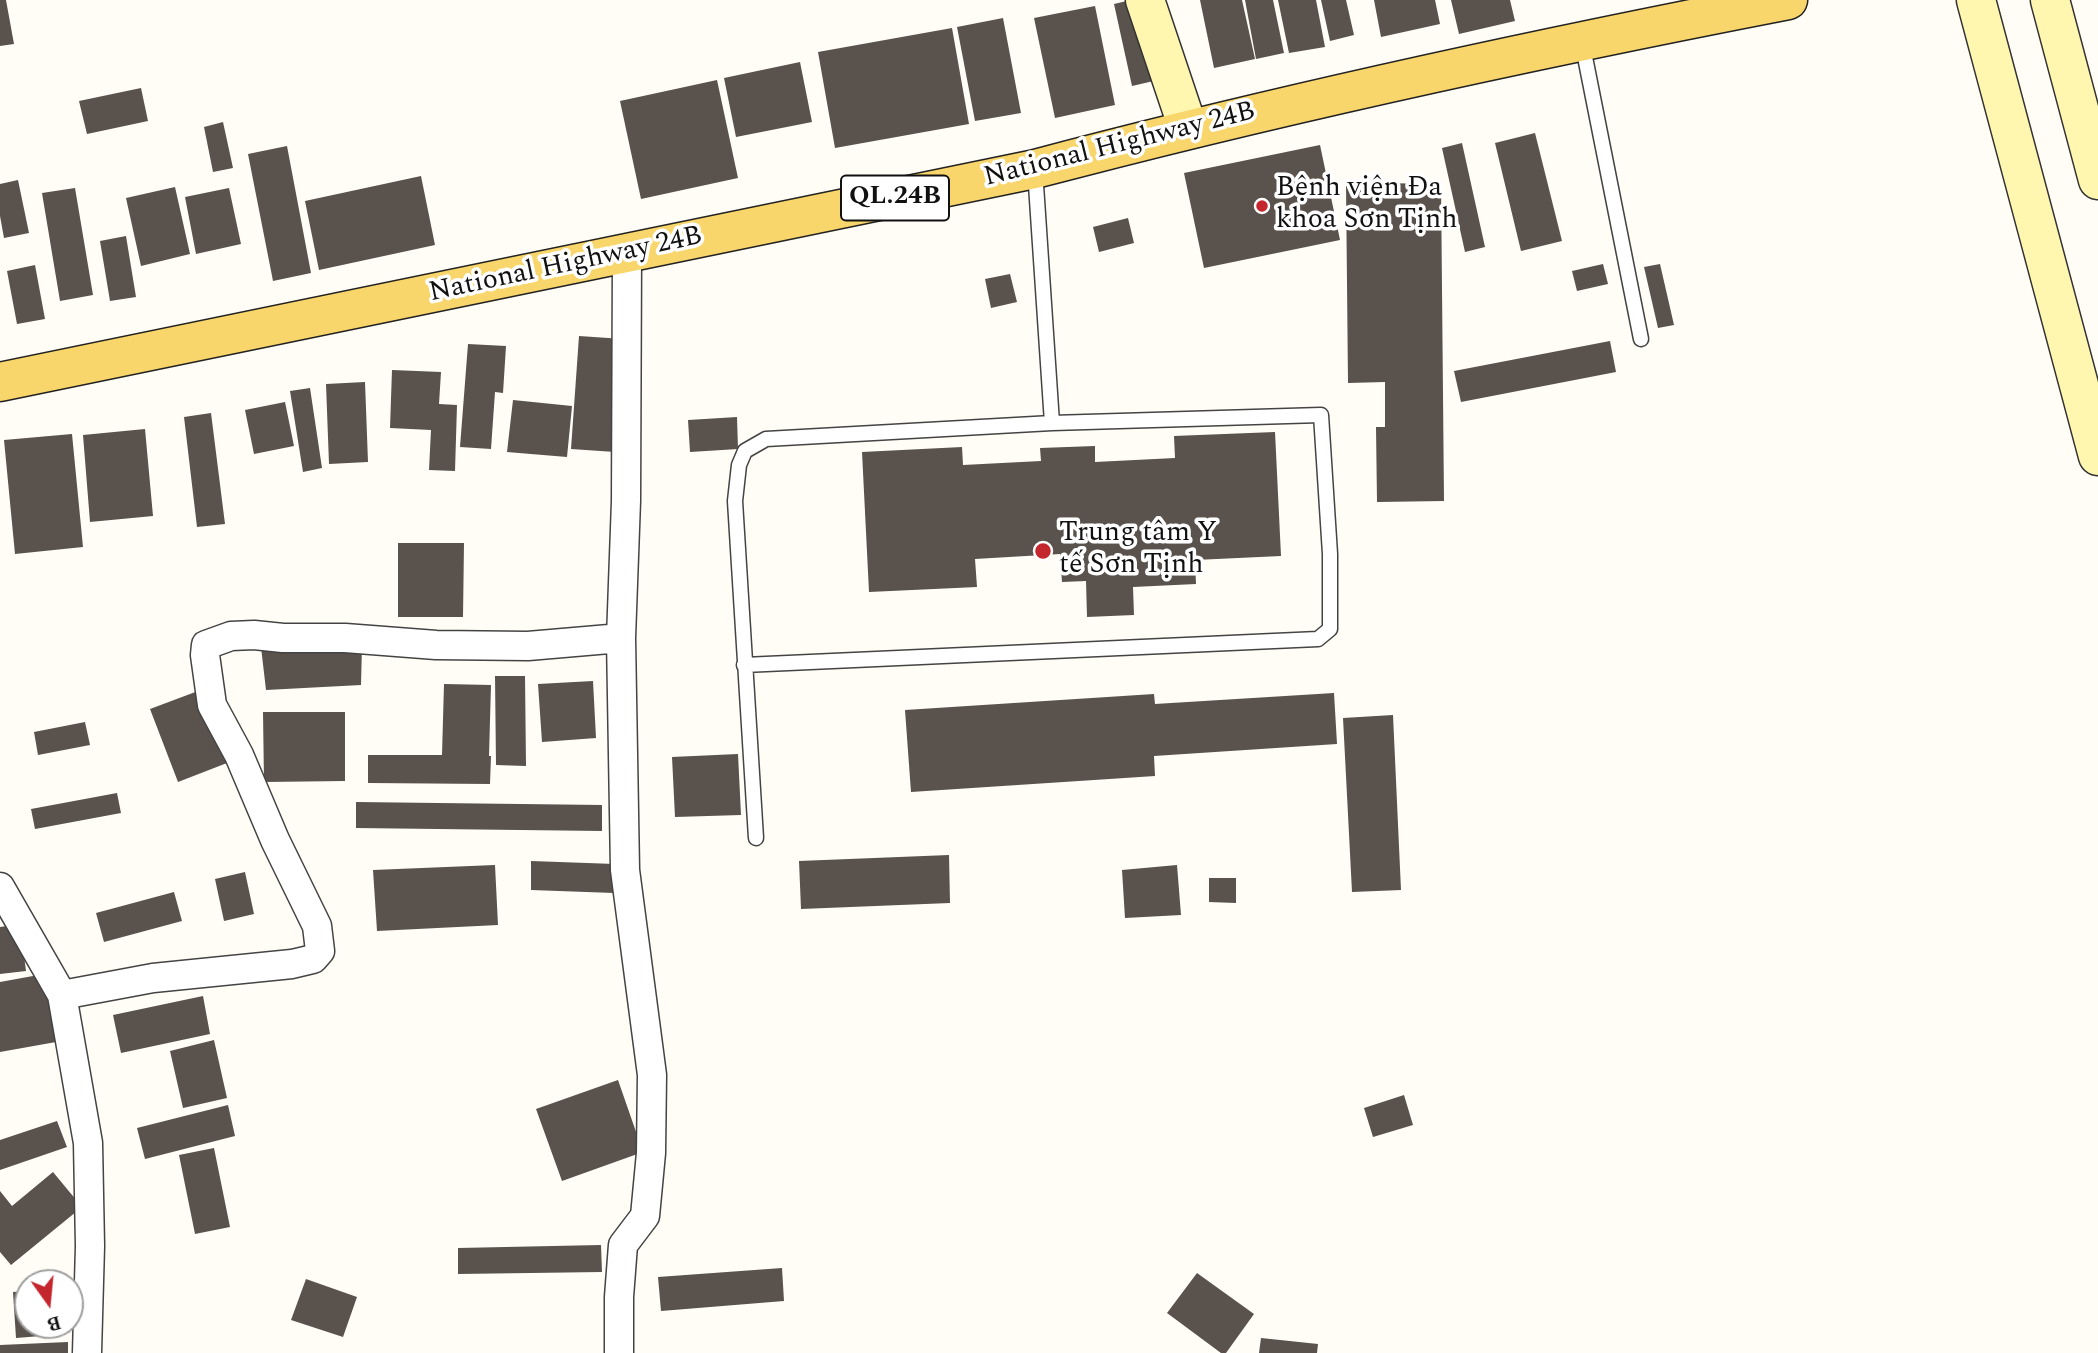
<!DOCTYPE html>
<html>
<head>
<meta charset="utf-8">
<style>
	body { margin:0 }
	#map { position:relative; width:2098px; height:1353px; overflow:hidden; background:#fffdf5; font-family:Spectral,serif }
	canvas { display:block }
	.north { position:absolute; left:14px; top:1269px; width:70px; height:70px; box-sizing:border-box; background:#fff; border:2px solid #a0a0a0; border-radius:50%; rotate:165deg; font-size:19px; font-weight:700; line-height:28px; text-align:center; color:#111 }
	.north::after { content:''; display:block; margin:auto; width:24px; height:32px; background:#c4262e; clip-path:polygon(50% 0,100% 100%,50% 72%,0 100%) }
</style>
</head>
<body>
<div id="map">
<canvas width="2098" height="1353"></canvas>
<div class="north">B</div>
</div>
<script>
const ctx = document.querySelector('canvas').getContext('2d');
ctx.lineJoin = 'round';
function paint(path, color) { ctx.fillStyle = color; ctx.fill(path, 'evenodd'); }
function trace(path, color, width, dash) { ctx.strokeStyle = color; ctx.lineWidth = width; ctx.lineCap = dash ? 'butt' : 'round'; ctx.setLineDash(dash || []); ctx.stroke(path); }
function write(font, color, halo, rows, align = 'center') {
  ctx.font = font + ' Spectral,serif'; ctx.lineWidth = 7; ctx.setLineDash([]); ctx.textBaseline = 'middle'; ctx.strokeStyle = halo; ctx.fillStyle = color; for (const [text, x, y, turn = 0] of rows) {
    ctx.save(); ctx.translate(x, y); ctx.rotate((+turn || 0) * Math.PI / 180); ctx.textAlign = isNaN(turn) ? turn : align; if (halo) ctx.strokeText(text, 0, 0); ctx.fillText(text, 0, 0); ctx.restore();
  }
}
const building = new Path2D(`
	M0,0H6L14,44L0,46Z
	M1131,0L1158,80L1132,86L1114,4Z
	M1200,0H1242L1255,59L1214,68Z
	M1245,0H1273L1284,53L1256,59Z
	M1278,0H1316L1325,47L1289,53Z
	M1321,0H1346L1354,35L1330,41Z
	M1374,0H1435L1440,24L1381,37Z
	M1451,0H1510L1515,21L1459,34Z
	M1095,6L1115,105L1055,118L1034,18Z
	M1003,18L1021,113L975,121L957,27Z
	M952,28L969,124L835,148L818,52Z
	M800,62L812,122L736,137L724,78Z
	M717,80L738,178L641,199L620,101Z
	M141,88L148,121L87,134L79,101Z
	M223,122L233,168L213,172L204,127Z
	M1535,133L1562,241L1521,251L1495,143Z
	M1462,143L1485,247L1465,252L1442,148Z
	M1320,145L1340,240L1204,268L1184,173Z
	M287,146L311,273L273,281L248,154Z
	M421,176L435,245L319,270L305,201Z
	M18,180L29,233L4,238L0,216V184Z
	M1441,183L1444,501L1377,502L1376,427H1385V382L1348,383L1346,184Z
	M175,187L190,254L141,266L126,198Z
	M75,188L93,295L60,301L42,193Z
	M229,188L241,244L196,254L185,197Z
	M1128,218L1134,243L1099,252L1093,227Z
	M126,236L136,297L110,301L100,241Z
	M1603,264L1608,284L1577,291L1572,271Z
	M1660,264L1674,325L1658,328L1644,267Z
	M35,265L45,319L17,324L7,271Z
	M1010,274L1017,302L991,308L985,279Z
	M579,336L623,339L615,452L571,449Z
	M1610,341L1616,372L1461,402L1454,371Z
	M468,344L506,346L503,393L495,392L491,449L460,447Z
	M392,370L441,372L439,404L457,405L455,471L429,470L431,430L390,428Z
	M365,382L368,462L329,464L326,384Z
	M310,388L322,468L303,472L290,391Z
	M513,400L572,406L567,457L507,452Z
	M285,402L294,446L254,454L245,410Z
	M211,413L225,524L197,527L184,417Z
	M737,417L738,449L690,452L688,420Z
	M145,429L153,516L90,522L83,435Z
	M1275,432L1281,556L1195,560L1196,584L1133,587L1134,615L1087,617L1086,581L1062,582L1060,554L975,559L977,587L869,592L862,452L962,447L963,465L1041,461L1040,448L1095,446V462L1175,458L1174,436Z
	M72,434L83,547L15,554L4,440Z
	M398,543H464L463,617H398Z
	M362,646L361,685L266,690L261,647Z
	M495,676H525L526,766L496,765Z
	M593,681L596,738L542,742L538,684Z
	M444,684L491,685L489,756H491L490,784L368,783V755H442Z
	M198,691L227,763L178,782L150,709Z
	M1334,693L1337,744L1154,756L1155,776L911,792L905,710L1154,694L1155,704Z
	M263,712H345V781L264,782Z
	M1393,715L1401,890L1352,892L1343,718Z
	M85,722L90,745L38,755L34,732Z
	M738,754L741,815L675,817L672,757Z
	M117,793L121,813L35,829L31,809Z
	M356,802L602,805V831L356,828Z
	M949,855L950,903L801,909L799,861Z
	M531,861L615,864L614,893L531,890Z
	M495,865L498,925L377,931L373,870Z
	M1177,865L1181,915L1125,918L1122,870Z
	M245,872L254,914L224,921L215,879Z
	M1209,878H1236V903L1209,902Z
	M174,892L182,921L104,942L96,913Z
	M20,924L26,971L0,974V927Z
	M44,974L56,1042L0,1052V982Z
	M203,996L210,1034L121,1053L113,1015Z
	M214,1040L227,1098L183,1108L170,1051Z
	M618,1080L643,1152L562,1181L536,1109Z
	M1404,1095L1413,1125L1373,1137L1364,1108Z
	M228,1105L235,1136L145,1159L137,1128Z
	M57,1121L67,1147L0,1170V1140Z
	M214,1148L230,1227L195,1234L179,1155Z
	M53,1172L82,1207L11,1265L0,1252V1191L12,1206Z
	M601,1245L602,1272L458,1274V1248Z
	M782,1268L784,1301L661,1311L658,1277Z
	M1197,1273L1254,1314L1226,1353H1221L1167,1313Z
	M306,1279L357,1297L343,1337L291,1320Z
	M28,1291V1325H66V1334L16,1338L13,1292Z
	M1261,1338L1318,1344L1317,1353H1259Z
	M68,1342V1353H0V1345Z`);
const lane = new Path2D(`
	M1582,42L1641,339
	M1035,170L1052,423
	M744,665L1318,639L1330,629V554L1321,415L1052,423L766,439L745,451L739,465L735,501L756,838`);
const street = new Path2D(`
	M0,887L62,995L88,1143L90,1246L87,1353
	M62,995L153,978L292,964L313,959L320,951L317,926L275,840L239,755L212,705L205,655L206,645L231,636L254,635L283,638H345L436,645L528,646L621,638
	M619,1353V1297L623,1245L645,1216L651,1153L652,1075L625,870L621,638L626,501L627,254`);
const secondary = new Path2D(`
	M1145,0L1188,128
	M1976,0L2098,456
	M2050,0L2098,180`);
const primary = new Path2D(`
	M0,382L1035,169C1284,103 1535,49 1788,0`);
const markers = [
	[1262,206,7,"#c4262e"],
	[1043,551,9,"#c4262e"]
];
const shields = [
	[895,198,108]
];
const shieldNames = [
	["QL.24B",895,198]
];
const streetNames = [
	["National Highway 24B",1120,146,-14],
	["National Highway 24B",566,266,-12]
];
const poiNames = [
	["Bệnh viện Đa",1276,190],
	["khoa Sơn Tịnh",1276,222],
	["Trung tâm Y",1059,535],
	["tế Sơn Tịnh",1059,567]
];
paint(building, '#5a524d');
trace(lane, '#444', 17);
trace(street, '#444', 31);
trace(secondary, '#333', 41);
trace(primary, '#222', 41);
trace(lane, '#fff', 14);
trace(street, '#fff', 28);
trace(secondary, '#fff6b0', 38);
trace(primary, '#f9d66b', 38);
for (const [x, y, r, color] of markers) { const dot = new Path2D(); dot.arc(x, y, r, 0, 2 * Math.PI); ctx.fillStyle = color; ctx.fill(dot); trace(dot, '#fff', 2.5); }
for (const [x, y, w] of shields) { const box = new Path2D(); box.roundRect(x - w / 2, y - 22.5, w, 45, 5); ctx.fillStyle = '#fff'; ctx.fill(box); trace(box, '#111', 2); }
write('bold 26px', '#111', null, shieldNames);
write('28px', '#111', '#fff', streetNames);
write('28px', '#111', '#fff', poiNames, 'left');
</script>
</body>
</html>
